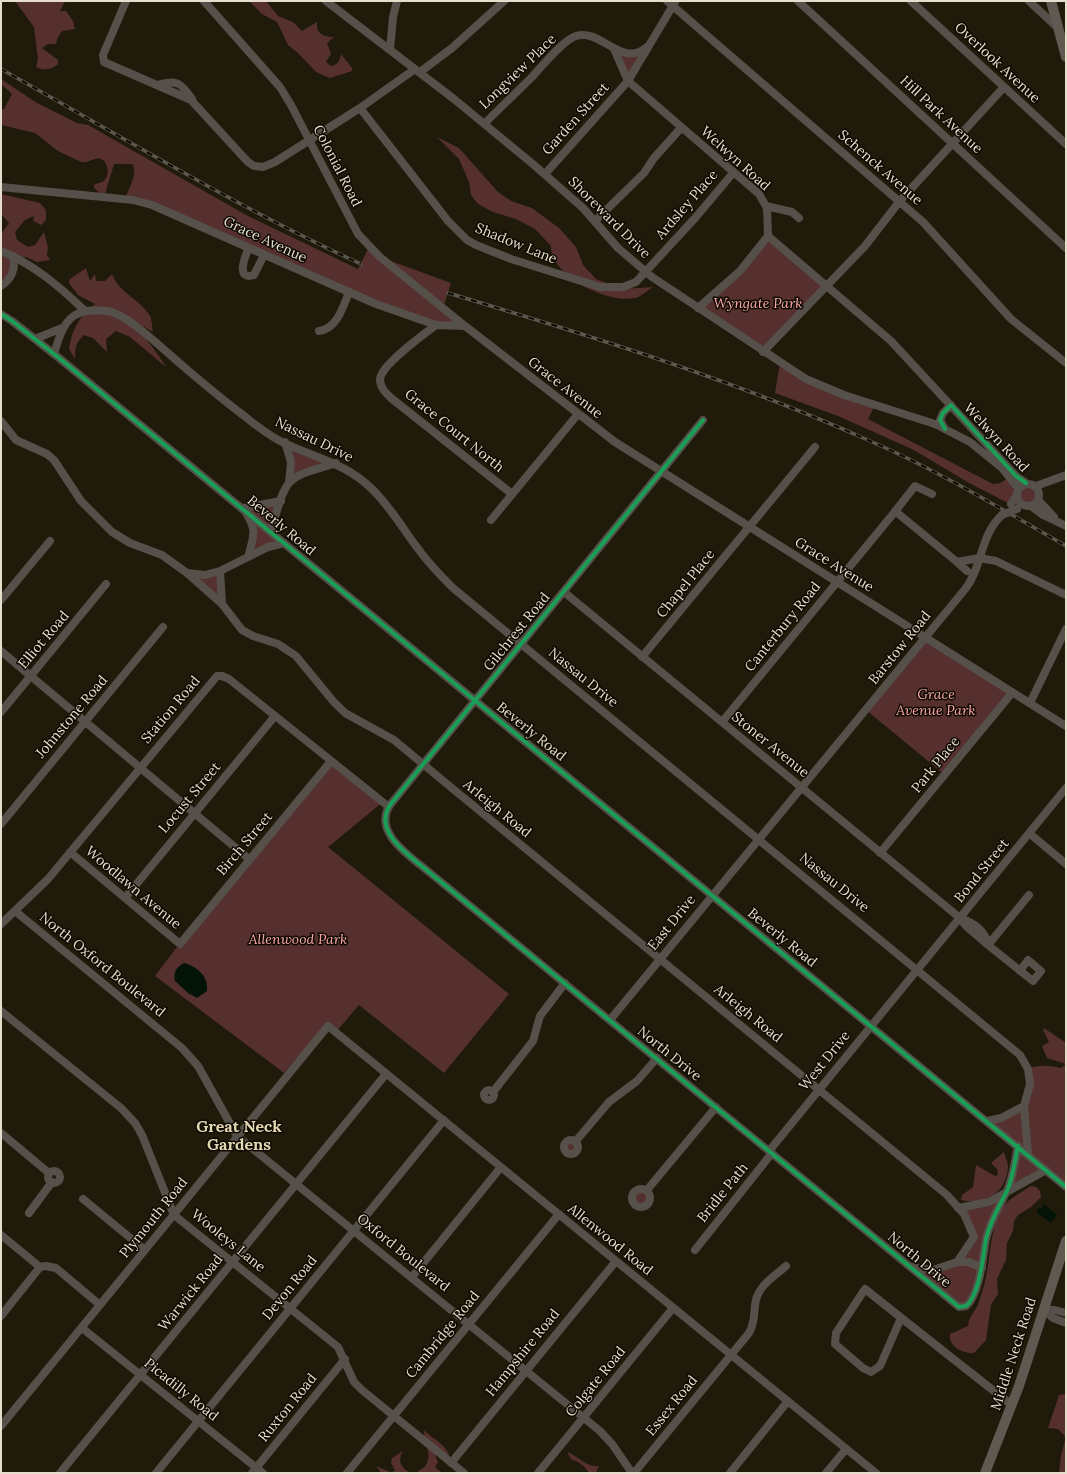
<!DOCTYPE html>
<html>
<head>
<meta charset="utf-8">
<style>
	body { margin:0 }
	#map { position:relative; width:1067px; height:1474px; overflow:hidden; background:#1f1a09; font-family:Lora,serif }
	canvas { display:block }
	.frame { position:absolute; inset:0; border:2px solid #e5decd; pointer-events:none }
</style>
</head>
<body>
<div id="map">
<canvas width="1067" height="1474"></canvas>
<div class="frame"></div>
</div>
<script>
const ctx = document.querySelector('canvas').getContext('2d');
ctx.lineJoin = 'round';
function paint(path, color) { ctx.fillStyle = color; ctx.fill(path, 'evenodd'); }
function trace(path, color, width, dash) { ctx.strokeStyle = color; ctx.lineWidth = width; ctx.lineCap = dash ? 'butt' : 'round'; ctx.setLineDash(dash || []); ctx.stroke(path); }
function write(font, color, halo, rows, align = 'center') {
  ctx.font = font + ' Lora,serif'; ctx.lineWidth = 3; ctx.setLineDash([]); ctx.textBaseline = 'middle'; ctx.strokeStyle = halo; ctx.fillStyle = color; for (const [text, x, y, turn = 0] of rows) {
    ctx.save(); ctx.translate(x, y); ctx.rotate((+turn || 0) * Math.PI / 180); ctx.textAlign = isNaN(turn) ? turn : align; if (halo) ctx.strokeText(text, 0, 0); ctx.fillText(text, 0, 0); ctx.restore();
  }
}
const green = new Path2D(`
	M15,1H65L60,11H66L73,21L75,29L62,31L58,37L56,44H48L42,48L58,60V64C52,70 43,71 36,67L38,59L34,27Z
	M249,1H266L278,16L293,22L302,31L317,22V29C321,36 327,37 334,37L327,43L331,54L326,62L331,66C338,65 340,61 341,54L352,68V71L330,78L316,72L299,54L288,45L277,22L262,14Z
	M643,50L628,81L619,51Z
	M1,79L37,103L77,123L88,125L248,216L358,269L369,247L380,257L451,283L443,308L465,326L457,327L402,314L207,228L125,199C128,190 139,172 132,164H114L105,194L102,195L94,188V185C97,183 101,183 104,181C110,175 108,165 103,160L98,158L86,162H81L58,151L35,133L1,125V109H4L12,94L1,84Z
	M437,137L459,148L498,192L511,201L532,208L559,228L576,247L583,265L596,279L623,289L653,287C648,290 641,297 635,298C608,304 550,276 551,246L535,229L516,219L493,212L478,204L471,195L469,182L459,159Z
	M1,194L40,203L46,210V220L41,225L33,221L34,216L25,220L15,232L17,240L28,247L35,245L44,232L48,247L47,255L50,260L37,262L26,257L12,258V271L1,283V234L9,223L1,214Z
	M768,236L826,286L763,352L698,308L740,271Z
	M86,268L90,281L95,274L96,281H105L112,274C119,293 140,299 150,316C152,320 152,327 153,332L132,320C143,336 156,350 166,367L130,337L116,331L106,339L107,352L93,338L84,335C75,343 75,348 75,359L69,349C73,327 78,319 95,304L78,295L69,283L70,279Z
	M780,363L795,373L875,405L868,419L993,484L1000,483L1011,476L1021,486L1032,484L1038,489C1042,497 1037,504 1029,506L1021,504L1017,498L1010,504L969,483L914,450L838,416L775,393Z
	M285,442L336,463L289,483Z
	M281,501L272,532L284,543L248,557L254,536L243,508Z
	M220,571L222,604L187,573Z
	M925,637L1012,693L945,775L866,710Z
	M331,761L383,802L328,847L509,994L444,1073L359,1005L336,1032L327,1024L284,1073L155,976L177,947Z
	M1044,1028L1066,1043V1184L1046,1170L1001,1199L971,1300L963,1307L910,1266L923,1269L957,1262L974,1237L958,1208L989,1202L1007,1190L1018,1146L987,1121L1024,1106L1028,1069C1039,1064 1050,1066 1061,1068L1066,1064L1047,1058L1042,1046L1049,1042L1043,1030Z
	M564 1147a7 7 0 1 1 14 0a7 7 0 1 1-14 0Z
	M1004,1152C1005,1157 1008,1162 1008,1167C1007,1192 985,1206 961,1200L962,1195L973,1187L976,1165L995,1176L998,1175L997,1169L991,1163Z
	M1031,1186L1036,1187L1040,1191L1041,1197L1031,1207L1018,1215L1014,1221L1013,1231L1007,1243L1006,1260L997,1279L998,1294L991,1305L986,1340L974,1353C964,1354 948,1347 950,1334L968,1326C969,1314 975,1313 978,1304C981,1296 984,1286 986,1277C990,1258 991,1225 1002,1208C1008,1199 1022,1192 1031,1186Z
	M632 1198a9 9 0 1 1 18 0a9 9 0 1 1-18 0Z
	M1066,1394V1473H1059L1061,1455L1066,1437L1058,1429L1048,1428L1059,1395Z
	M424,1430C432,1439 447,1444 450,1458L435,1455L438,1462L435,1467L441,1472L449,1473H381L376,1466L390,1472L395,1471L391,1462L392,1458L403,1451C396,1461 403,1472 414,1473C438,1464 425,1449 424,1430Z
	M567,1452C578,1456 587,1468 599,1466L596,1473H587L588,1471C583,1465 579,1462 571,1459Z`);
const water = new Path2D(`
	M184,963C196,966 209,976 207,991L197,998L188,993L175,981C173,973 176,967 184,963Z
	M1044,1204L1057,1215L1051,1223L1037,1213L1038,1208H1042Z`);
const minor = new Path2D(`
	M126,1L103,55L104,62L191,100L248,162L254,166L263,167L275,162L360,108L415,69
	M204,1L280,87L291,105L358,234L380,257L465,326L615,442L1066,726
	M326,1L454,99L534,165L583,208L618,248L652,277L806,379L844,395L935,424L970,442L1002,468L1018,488
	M667,1L923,222L1011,319L1066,363
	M798,1L1066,248
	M911,1L1066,144
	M1029,1L1058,28
	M614,49L628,81L759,194L767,208L768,236L891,341L1016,476L1026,483
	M390,50L393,17L397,1
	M420,72L452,48L504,1
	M158,85C177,79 181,83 192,99
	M360,108L448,221L467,240L476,245L511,259L600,287H623L636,282L696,217L733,173
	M485,123C501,107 517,92 533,76C543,65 562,41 576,36C601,28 622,69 647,47
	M545,174L628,81L675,2
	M1,187L133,200L152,205L376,304L436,325L465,326
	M766,206L792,212L799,218
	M595,221L644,173L654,158L681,128
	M249,248C245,256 235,281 254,275L264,255
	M1,251C33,264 59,286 84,310
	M1,286C12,279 16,268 13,256
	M698,308L740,271L768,236
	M1,314L12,321L59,358L1066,1187
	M436,325C423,335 381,365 380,379C380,388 386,393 391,398L512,494
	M319,331C337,329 343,307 349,292
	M35,339L62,328
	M763,352L865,246L899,202L1004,87
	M54,354C63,323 70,306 107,311C127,313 167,353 184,367C204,384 223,400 243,415C254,424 267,434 280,441C312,457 344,462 371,488C390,506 403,529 419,550C429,564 441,576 453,588L1020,1055L1028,1069L1030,1084L1024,1106L1028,1154
	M703,420L390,805C373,831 407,854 424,868L959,1307L966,1306C980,1295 983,1255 986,1239C990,1222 999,1206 1007,1191C1013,1178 1015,1160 1018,1146
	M1,421L16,440L47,454L54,460L81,501L112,532L130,543L162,555L187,573L222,604L242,630L253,636L278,644L296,656L333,701L345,713L394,740L447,784L947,1195L964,1214L974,1237L957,1262
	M945,429L940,420L943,413L951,405
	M285,442L291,462L289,483
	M1017 495a11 11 0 1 1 22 0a11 11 0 1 1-22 0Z
	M1036,486L1066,475
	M1038,500L1054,517
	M1011,504L1017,495
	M1031,506L1043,515L1066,526
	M895,511L957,562L979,558L996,561L1066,595
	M491,520L578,414
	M271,532C275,519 280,492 290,482C301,471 322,468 336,463
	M248,557C255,533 257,529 243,508L281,501
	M957,562L967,571
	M187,573L205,575L220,571
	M564,592L960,918L966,926L988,945C985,930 974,923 960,918
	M1,600L50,541
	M222,604L220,571L268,547L284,543
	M1,651L249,859
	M642,657L815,447
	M1030,703L1066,629
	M1,712L106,584
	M722,722L893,514L915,486L932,494
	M1,824L163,627
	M1029,833L1066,864
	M70,852L180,944L331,761
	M880,853L1012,693
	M125,898L275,716
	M15,911L182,1048L198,1066L237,1136L600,1431L612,1444L632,1473
	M1,924L48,879L217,676H222L229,679L389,807
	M1020,971L1028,960L1041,971L1033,981L988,945L1029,895
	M1,1011L121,1108L135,1123L142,1135L174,1215L338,1347L354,1382L362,1390L464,1473
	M610,1020L966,588C983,565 980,535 1002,515
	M484 1095a5 5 0 1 1 10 0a5 5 0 1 1-10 0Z
	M493,1092L533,1041L540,1016L565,983
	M987,1121L1001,1118L1024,1106
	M1,1133L49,1173
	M564 1147a7 7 0 1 1 14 0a7 7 0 1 1-14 0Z
	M575,1142L609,1102L637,1081L657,1058
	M769,1151L1066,788
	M48 1177a6 6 0 1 1 12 0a6 6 0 1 1-12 0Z
	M632 1198a9 9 0 1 1 18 0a9 9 0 1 1-18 0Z
	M647,1190L716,1107
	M83,1199L145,1250
	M958,1208L989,1202L1046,1170
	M29,1213L52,1182
	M1,1235L40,1267
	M695,1250L772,1153
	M40,1267L46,1266L56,1268L100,1305
	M912,1267L933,1270L957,1262H969L982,1268
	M412,1277L501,1167
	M1044,1310L1053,1318L1066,1323
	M1044,1310H1055L1066,1313
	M1,1316L40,1267
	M901,1318L880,1366L871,1372L863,1368L835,1344L836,1333L865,1289C914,1328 963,1367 1012,1405
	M82,1328L263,1473
	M1,1426L328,1026L876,1473
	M451,1463L616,1261
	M60,1473L386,1074
	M156,1473L444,1120
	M252,1473L345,1359
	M347,1473L559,1214
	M538,1473L673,1308
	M634,1473L749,1333C756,1321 753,1312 756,1300C760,1284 775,1276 786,1266
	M730,1473L788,1401
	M826,1473L846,1449`);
const major = new Path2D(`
	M1051,1L1066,57
	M985,1473L1019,1386L1066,1241`);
const rail = new Path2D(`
	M1,69C120,136 237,207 361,264
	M448,293C591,336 734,380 870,441C937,470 1003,510 1066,546`);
const minorBridge = new Path2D(`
	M1002,515L1017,509`);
const cycleway = new Path2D(`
	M1,314L12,321L59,358L1066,1187
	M703,420L390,805C373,831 407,854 424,868L959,1307L966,1306C980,1295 983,1255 986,1239C990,1222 999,1206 1007,1191C1013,1178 1015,1160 1018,1146
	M945,429L940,420L943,413L951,405L1016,476L1026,483`);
const streetNames = [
	["Overlook Avenue",997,63,43],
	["Longview Place",518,72,-44],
	["Hill Park Avenue",941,115,43],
	["Garden Street",576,119,-48],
	["Welwyn Road",735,159,42],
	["Colonial Road",337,166,63],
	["Schenck Avenue",880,168,41],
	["Ardsley Place",687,205,-49],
	["Shoreward Drive",609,218,45],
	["Grace Avenue",265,240,25],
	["Shadow Lane",516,244,22],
	["Grace Avenue",565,388,38],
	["Grace Court North",454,431,39],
	["Welwyn Road",996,438,47],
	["Nassau Drive",314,440,26],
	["Beverly Road",281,526,40],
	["Grace Avenue",834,565,32],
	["Chapel Place",686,584,-51],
	["Canterbury Road",783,627,-51],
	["Gilchrest Road",517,632,-51],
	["Elliot Road",44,640,-50],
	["Barstow Road",900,648,-51],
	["Nassau Drive",583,678,39],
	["Station Road",171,710,-50],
	["Johnstone Road",72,717,-50],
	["Beverly Road",531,732,39],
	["Stoner Avenue",770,745,39],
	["Park Place",936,765,-51],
	["Locust Street",190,798,-50],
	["Arleigh Road",497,809,39],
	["Birch Street",245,844,-50],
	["Bond Street",982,871,-51],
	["Nassau Drive",834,883,39],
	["Woodlawn Avenue",133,888,40],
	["East Drive",672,923,-51],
	["Beverly Road",782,938,39],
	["North Oxford Boulevard",102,965,39],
	["Arleigh Road",748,1014,39],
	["North Drive",669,1054,39],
	["West Drive",825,1061,-51],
	["Bridle Path",723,1193,-51],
	["Plymouth Road",154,1218,-51],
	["Allenwood Road",610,1240,39],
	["Wooleys Lane",228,1241,39],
	["Oxford Boulevard",403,1253,39],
	["North Drive",919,1260,40],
	["Devon Road",290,1288,-51],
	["Warwick Road",191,1293,-51],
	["Cambridge Road",443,1335,-51],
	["Hampshire Road",523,1353,-51],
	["Middle Neck Road",1014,1354,-72],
	["Colgate Road",596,1382,-51],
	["Picadilly Road",181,1390,39],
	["Essex Road",672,1406,-51],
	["Ruxton Road",288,1408,-51]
];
const parkNames = [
	["Wyngate Park",758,304],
	["Grace",936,695],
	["Avenue Park",936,711],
	["Allenwood Park",298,940]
];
const quarterNames = [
	["Great Neck",239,1127],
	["Gardens",239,1145]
];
paint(green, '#55302e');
paint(water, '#031308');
trace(minor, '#55504a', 8);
trace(major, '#5f5952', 10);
trace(rail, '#5b574e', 3.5);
trace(rail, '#0d0901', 2, [6]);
trace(minorBridge, '#55504a', 8);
trace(cycleway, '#1a9f57', 4);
write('14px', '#e5decd', '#0d0901', streetNames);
write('italic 14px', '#faa8a6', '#0d0901', parkNames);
write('bold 16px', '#e3d7b3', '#0d0901', quarterNames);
</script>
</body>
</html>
